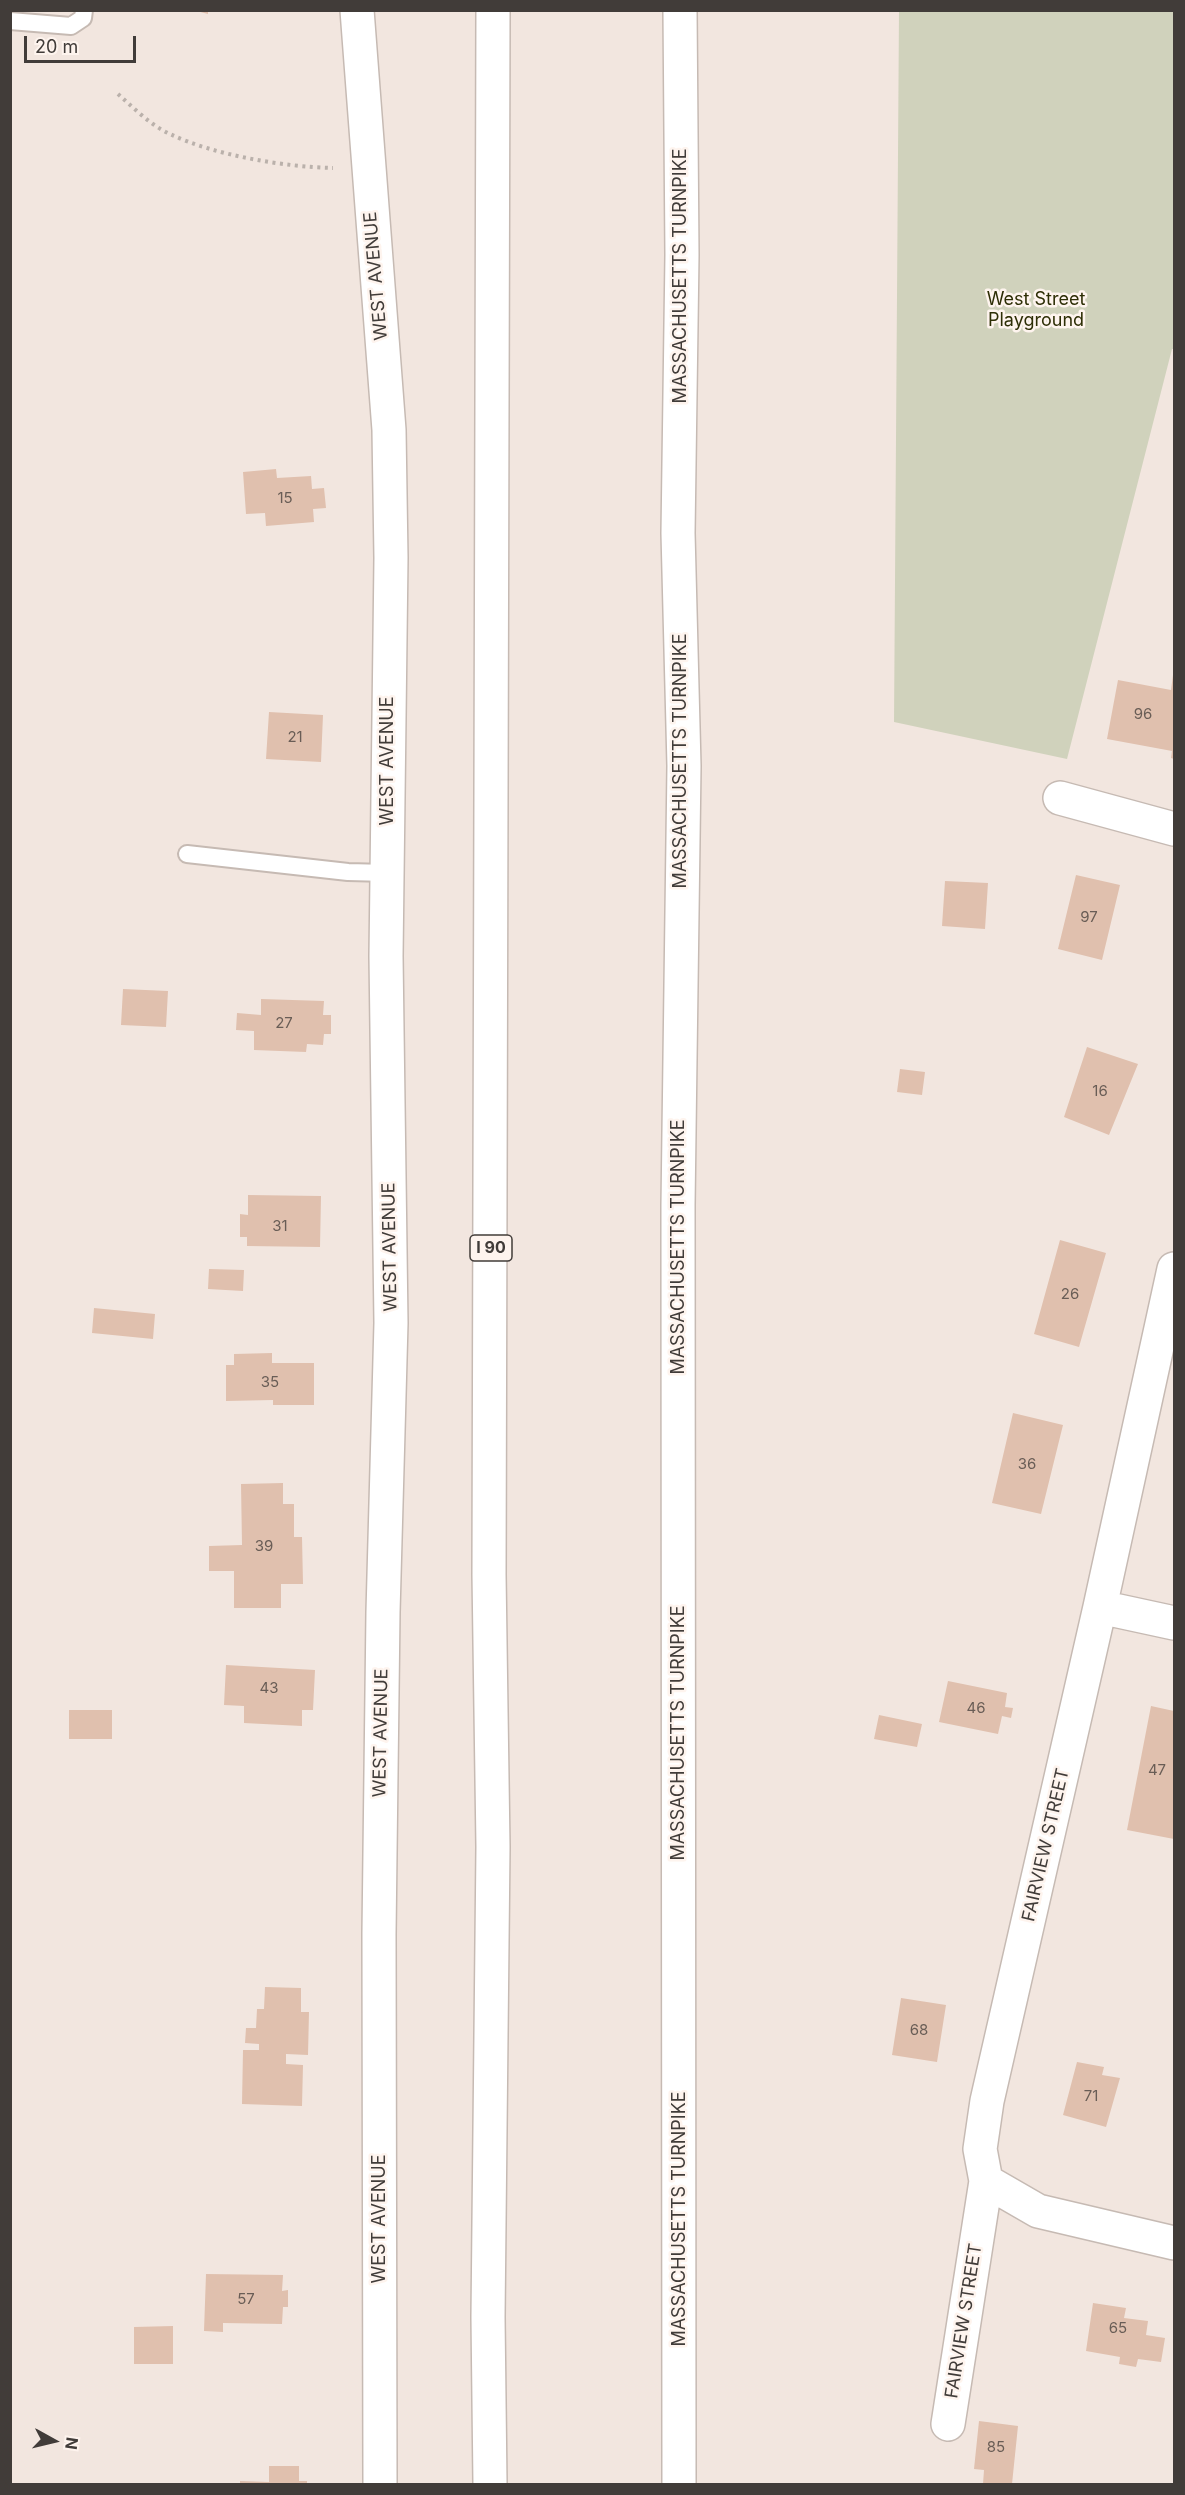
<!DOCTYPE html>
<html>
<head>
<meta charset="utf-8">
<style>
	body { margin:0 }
	#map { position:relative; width:1185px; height:2495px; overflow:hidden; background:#f2e6df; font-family:Inter,sans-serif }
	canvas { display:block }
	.frame { position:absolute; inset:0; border:12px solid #413c39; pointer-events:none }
	.north { position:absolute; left:24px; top:2411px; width:60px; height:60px; -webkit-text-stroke:4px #fef4ee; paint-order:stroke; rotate:98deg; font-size:16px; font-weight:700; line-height:24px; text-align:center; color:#413c39 }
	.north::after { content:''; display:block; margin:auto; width:21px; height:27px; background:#413c39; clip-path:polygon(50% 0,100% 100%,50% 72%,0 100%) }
	.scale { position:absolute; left:24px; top:36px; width:112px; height:27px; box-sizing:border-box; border:3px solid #413c39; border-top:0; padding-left:8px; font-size:18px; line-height:21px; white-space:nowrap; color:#413c39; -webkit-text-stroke:4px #fef4ee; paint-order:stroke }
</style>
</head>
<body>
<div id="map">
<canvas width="1185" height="2495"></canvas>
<div class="frame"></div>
<div class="north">N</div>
<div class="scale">20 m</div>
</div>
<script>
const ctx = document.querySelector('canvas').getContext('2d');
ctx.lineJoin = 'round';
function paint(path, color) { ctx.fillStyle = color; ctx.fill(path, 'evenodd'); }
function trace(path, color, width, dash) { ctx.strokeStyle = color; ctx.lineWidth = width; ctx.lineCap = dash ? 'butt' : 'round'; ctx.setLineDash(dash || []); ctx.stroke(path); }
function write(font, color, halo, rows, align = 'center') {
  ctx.font = font + ' Inter,sans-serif'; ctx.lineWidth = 5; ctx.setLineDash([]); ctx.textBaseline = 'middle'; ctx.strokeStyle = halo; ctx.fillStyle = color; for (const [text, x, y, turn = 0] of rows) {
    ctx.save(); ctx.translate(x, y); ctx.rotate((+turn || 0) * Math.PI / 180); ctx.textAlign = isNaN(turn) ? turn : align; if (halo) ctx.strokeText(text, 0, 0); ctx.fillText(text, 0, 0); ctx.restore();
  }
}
const green = new Path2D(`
	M899,11H1174V349H1172L1067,759L894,722Z`);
const building = new Path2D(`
	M193,10H208V14Z
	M276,469L277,478L311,476L312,489L324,488L326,508L313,509L314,522L266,526L265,513L246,514L243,472Z
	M1173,675L1174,759L1171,758L1172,751L1107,739L1118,680L1171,690Z
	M269,712L323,715L321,762L266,759Z
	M1076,875L1120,885L1102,960L1058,949Z
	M945,881L988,883L985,929L942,926Z
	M123,989L168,991L166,1027L121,1025Z
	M261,999L324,1001L323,1015H331V1034H324L323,1045L307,1044L306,1052L254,1050V1031L236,1030L237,1013L261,1015Z
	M1087,1047L1138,1064L1109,1135L1064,1117Z
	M900,1069L925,1072L922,1095L897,1092Z
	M248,1195L321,1196L320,1247L247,1246V1237H240V1214L248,1215Z
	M1060,1240L1106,1253L1079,1347L1034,1334Z
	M209,1269L244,1270L243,1291L208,1289Z
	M94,1308L155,1314L153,1339L92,1333Z
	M272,1353V1363H314V1405H273V1400L226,1401V1365H234V1354Z
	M1013,1413L1063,1425L1041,1514L992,1503Z
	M283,1483V1504H294V1537H302L303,1584H281V1608H234V1571H209V1546L242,1545L241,1484Z
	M226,1665L315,1670L313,1710H302V1726L244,1723V1706L224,1705Z
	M948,1681L1007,1693L1005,1707L1013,1708L1011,1718L1002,1716L998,1734L939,1722Z
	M1151,1706L1174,1711V1839L1127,1830Z
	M69,1710H112V1739H69Z
	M879,1715L922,1724L917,1747L874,1739Z
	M265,1987L301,1988V2012H309L308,2055L286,2054V2064L303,2065L302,2106L242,2104L243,2050H259V2044L245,2043L246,2028H256L257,2009H264Z
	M901,1998L946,2005L937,2062L892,2055Z
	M1077,2062L1104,2067L1102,2075L1120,2078L1106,2127L1063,2115Z
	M206,2274L283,2275L282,2291L288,2290V2307H283L282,2324L223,2323V2332L204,2331Z
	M1093,2303L1126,2308L1124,2318L1148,2321L1146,2335L1165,2338L1161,2362L1138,2359L1136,2367L1119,2364L1120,2357L1086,2351Z
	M173,2326V2364H134V2327Z
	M979,2421L1018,2426L1012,2484H983L984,2470L974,2469Z
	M269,2466H299V2481H307V2484H240V2481L269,2482Z`);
const path = new Path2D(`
	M118,94C134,108 150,125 170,134C213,155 285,167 333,168`);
const service = new Path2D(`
	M10,21L71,26L83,18L84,10
	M187,854L348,872L387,873`);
const minor = new Path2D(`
	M1060,798L1174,829
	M1100,1607L1174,1623
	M986,2181L1038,2211L1174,2243
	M948,2424L986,2181L980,2149L987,2101L1100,1607L1174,1269`);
const secondary = new Path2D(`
	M357,10L389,430L391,558L386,956L391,1323L383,1612L379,1934L380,2484`);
const motorway = new Path2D(`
	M490,2484L488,2317L493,1847L489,1574L493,10
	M679,2484L678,1205L684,766L678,533L682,255L680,10`);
const numberNames = [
	["15",285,498],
	["96",1143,714],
	["21",295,737],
	["97",1089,917],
	["27",284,1023],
	["16",1100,1091],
	["31",280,1226],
	["26",1070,1294],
	["35",270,1382],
	["36",1027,1464],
	["39",264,1546],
	["43",269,1688],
	["46",976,1708],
	["47",1157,1770],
	["68",919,2030],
	["71",1091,2096],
	["57",246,2299],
	["65",1118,2328],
	["85",996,2447]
];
const shields = [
	[491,1248,42]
];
const shieldNames = [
	["I 90",491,1248]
];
const streetNames = [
	["WEST AVENUE",376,276,-95],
	["MASSACHUSETTS TURNPIKE",681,276,-90],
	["WEST AVENUE",388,761,-90],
	["MASSACHUSETTS TURNPIKE",681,761,-90],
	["WEST AVENUE",390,1247,-91],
	["MASSACHUSETTS TURNPIKE",679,1247,-90],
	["WEST AVENUE",381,1733,-89],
	["MASSACHUSETTS TURNPIKE",679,1733,-90],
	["FAIRVIEW STREET",1046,1845,-77],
	["WEST AVENUE",380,2219,-90],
	["MASSACHUSETTS TURNPIKE",680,2219,-90],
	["FAIRVIEW STREET",964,2321,-81]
];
const parkNames = [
	["West Street",1036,300],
	["Playground",1036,321]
];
paint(green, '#d0d2bc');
paint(building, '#e0c0ae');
trace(service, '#c6bab3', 20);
trace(minor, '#c6bab3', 36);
trace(secondary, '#c6bab3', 36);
trace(motorway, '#c6bab3', 36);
trace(path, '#bab1ab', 4, [3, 4.5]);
trace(service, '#fff', 16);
trace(minor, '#fff', 33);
trace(secondary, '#fff', 33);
trace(motorway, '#fff', 33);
write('15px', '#695d56', null, numberNames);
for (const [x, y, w] of shields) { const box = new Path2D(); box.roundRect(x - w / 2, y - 13, w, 26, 4.5); ctx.fillStyle = '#fef4ee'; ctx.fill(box); trace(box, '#413c39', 1.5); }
write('bold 16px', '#413c39', null, shieldNames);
write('18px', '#413c39', '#fef4ee', streetNames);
write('18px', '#2d2e05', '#fef4ee', parkNames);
</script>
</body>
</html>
